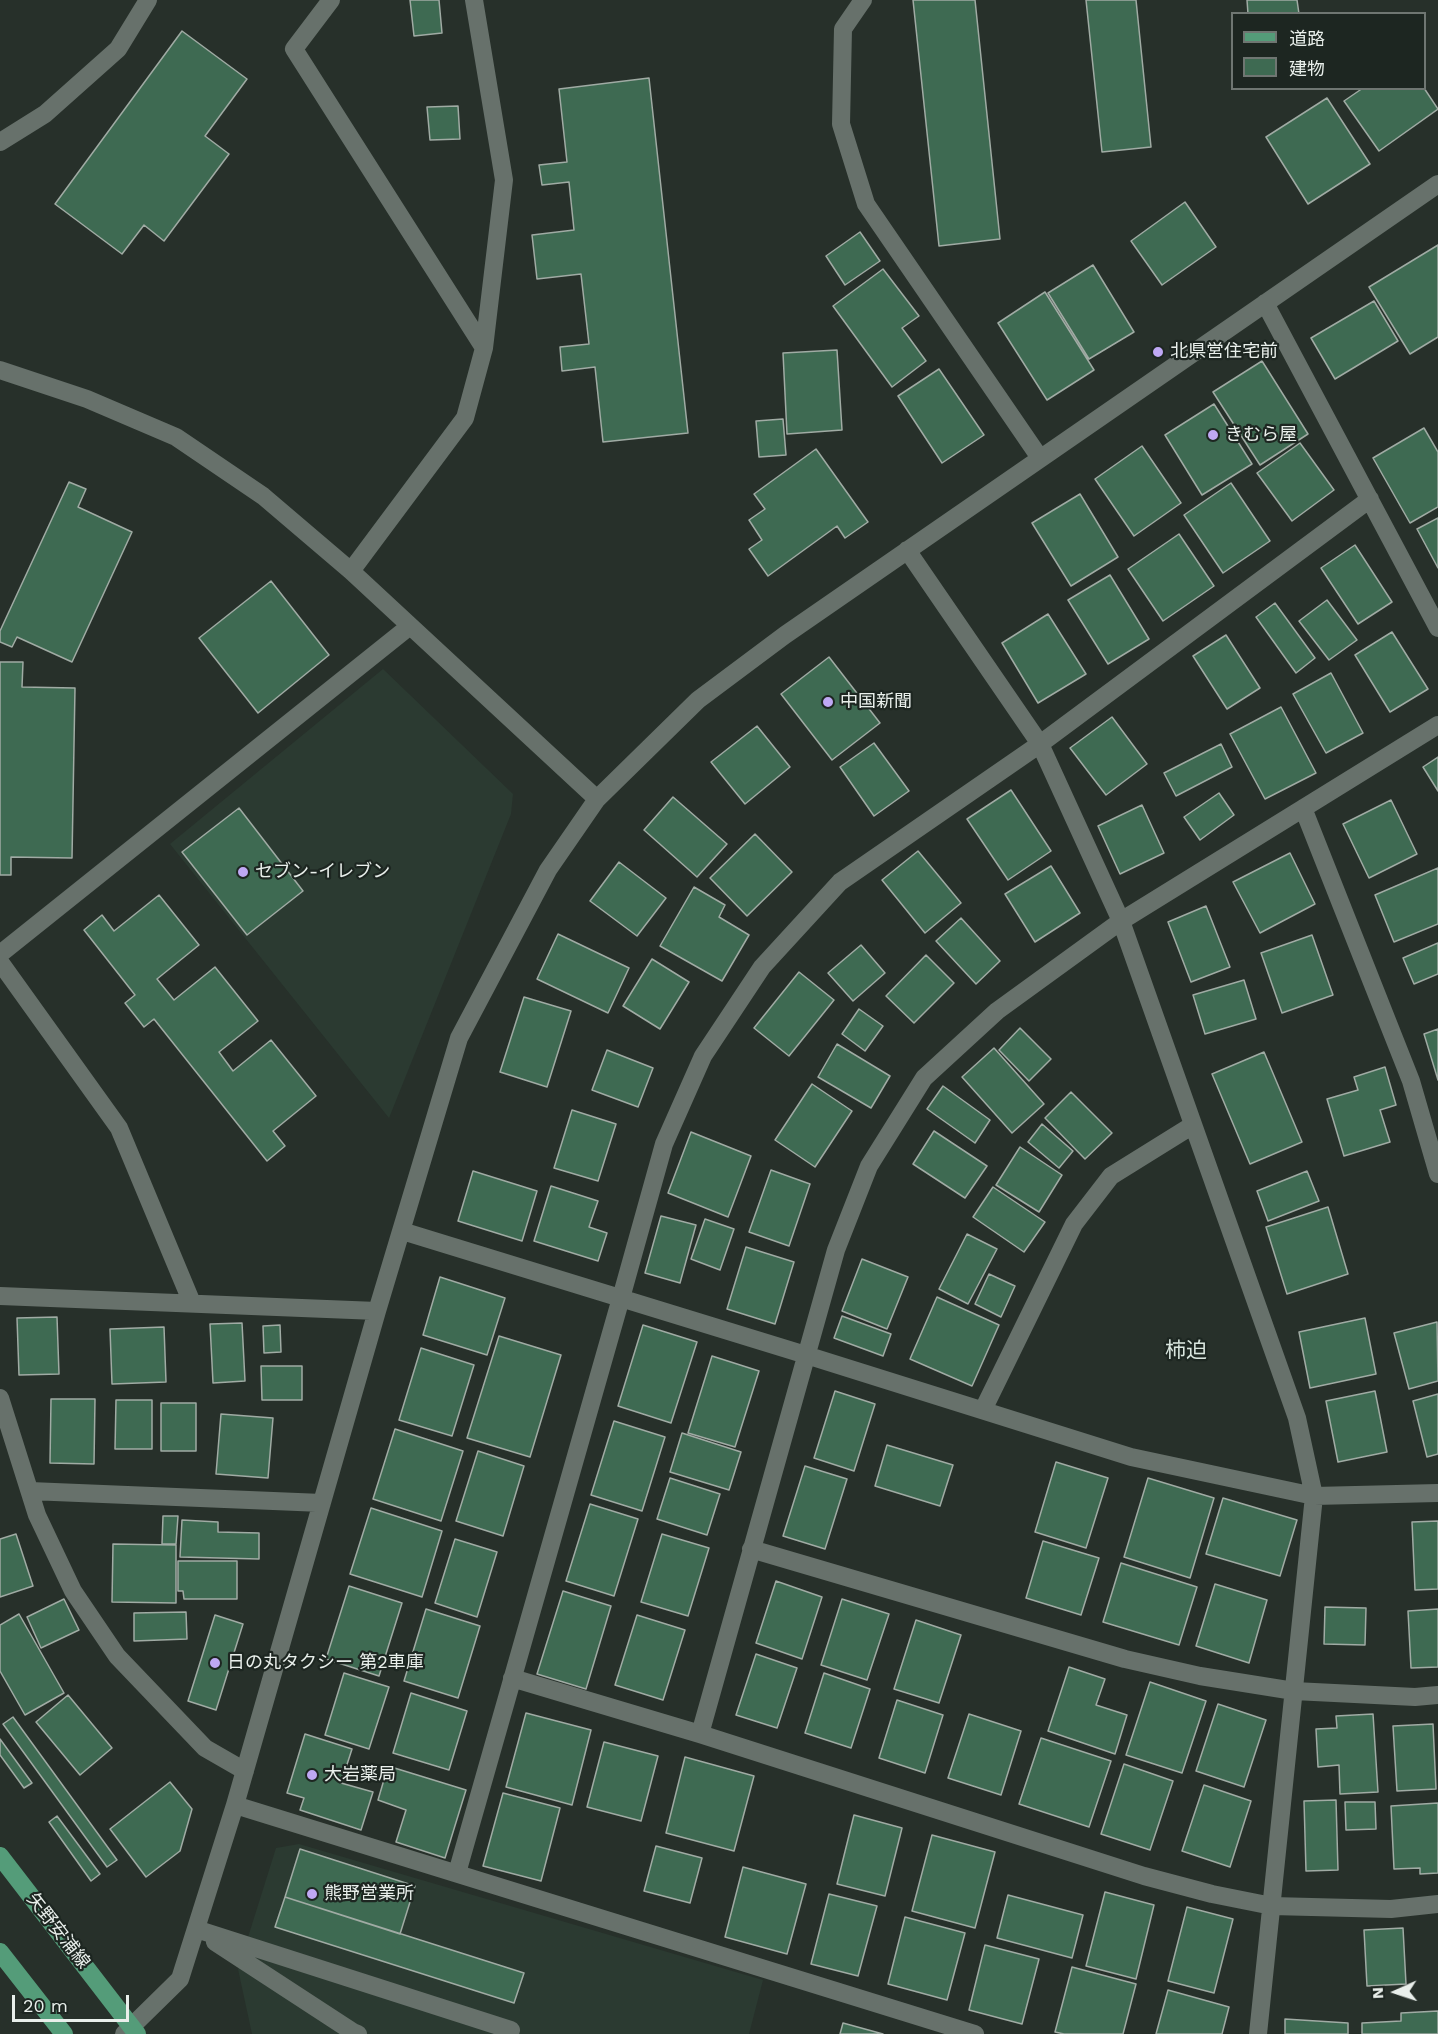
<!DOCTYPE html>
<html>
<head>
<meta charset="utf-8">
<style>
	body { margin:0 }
	#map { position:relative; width:1438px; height:2034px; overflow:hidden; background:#27302a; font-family:"Work Sans","Noto Sans JP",sans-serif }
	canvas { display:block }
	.legend { position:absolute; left:1231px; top:12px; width:195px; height:78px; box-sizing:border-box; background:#1d2621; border:2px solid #6f7672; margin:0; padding:8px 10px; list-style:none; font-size:18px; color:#e9efeb }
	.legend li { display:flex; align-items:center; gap:12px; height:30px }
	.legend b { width:30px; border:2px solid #6f7672 }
	.north { position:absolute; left:1366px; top:1962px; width:60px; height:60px; -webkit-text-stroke:4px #1d2621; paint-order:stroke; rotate:267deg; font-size:16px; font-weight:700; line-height:24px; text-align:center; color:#e9efeb }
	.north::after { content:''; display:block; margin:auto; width:21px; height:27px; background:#e9efeb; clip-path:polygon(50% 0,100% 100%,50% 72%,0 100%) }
	.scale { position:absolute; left:12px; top:1995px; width:117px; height:27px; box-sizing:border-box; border:3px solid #e9efeb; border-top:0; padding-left:8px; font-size:18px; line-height:21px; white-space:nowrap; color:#e9efeb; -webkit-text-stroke:4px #1d2621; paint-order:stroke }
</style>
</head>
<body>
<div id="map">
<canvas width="1438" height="2034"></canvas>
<ul class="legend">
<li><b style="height:8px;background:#549c79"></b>道路</li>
<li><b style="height:16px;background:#3e6a52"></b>建物</li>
</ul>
<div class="north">N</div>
<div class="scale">20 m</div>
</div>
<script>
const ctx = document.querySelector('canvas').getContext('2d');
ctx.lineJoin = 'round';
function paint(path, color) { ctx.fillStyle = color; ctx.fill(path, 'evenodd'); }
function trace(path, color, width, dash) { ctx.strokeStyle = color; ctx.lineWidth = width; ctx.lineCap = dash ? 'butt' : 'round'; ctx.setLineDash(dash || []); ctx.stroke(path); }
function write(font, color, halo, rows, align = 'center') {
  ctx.font = font + ' "Work Sans","Noto Sans JP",sans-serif'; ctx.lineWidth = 4.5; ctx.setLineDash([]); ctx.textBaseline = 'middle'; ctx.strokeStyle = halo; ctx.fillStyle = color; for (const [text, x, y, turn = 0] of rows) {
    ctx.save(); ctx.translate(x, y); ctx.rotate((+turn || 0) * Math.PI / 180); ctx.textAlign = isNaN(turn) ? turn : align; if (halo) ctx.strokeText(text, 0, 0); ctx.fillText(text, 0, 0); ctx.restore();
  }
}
const built = new Path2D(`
	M383,669L513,794L511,814L389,1118L170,844Z
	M299,1844L763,1980L749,2034H252L238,1969L276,1848Z`);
const building = new Path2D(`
	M410,0H439L442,33L414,36Z
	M913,0H975L1000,239L939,246Z
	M1086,0H1136L1151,147L1102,152Z
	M1247,0H1297L1299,14H1248Z
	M182,31L247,79L205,136L229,154L164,241L144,225L122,254L55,204Z
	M649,78L688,433L603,442L595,367L562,371L560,347L589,344L581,274L537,279L532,235L574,230L569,182L542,185L539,165L567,162L559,89Z
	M1363,88H1424L1438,109L1379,151L1344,101Z
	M1327,98L1370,164L1308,204L1266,137Z
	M458,106L460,139L430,140L427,107Z
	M1185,202L1216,247L1162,285L1131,241Z
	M860,232L880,261L845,285L826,256Z
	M1438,245V337L1410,354L1369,287Z
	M1093,265L1134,332L1089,359L1048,293Z
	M883,269L919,316L902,328L926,361L892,387L833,306Z
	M1045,292L1094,370L1047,400L998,323Z
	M1374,301L1398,341L1335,379L1311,338Z
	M837,350L842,430L787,434L783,353Z
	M1262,361L1308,434L1260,465L1213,392Z
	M939,369L984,435L942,463L898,396Z
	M1214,404L1252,464L1202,495L1165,435Z
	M783,419L786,455L759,457L756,421Z
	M1424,428L1438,452V507L1410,523L1373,458Z
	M1300,443L1334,490L1292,521L1257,473Z
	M1142,446L1181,503L1134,536L1095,479Z
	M816,449L868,522L845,538L837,526L768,576L749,549L762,540L749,520L765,509L754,494Z
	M69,482L86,489L78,507L132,532L72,662L17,637L12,647L0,642V631Z
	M1231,483L1270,541L1223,573L1184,515Z
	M1080,494L1118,557L1071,586L1032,523Z
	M1438,518V568L1417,529Z
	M1179,534L1214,586L1163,621L1128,569Z
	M1355,545L1392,602L1358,624L1321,568Z
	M1110,575L1149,639L1108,664L1068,600Z
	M271,581L329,655L258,713L199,638Z
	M1327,600L1357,640L1329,660L1299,621Z
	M1275,603L1315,658L1296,673L1256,617Z
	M1048,614L1086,674L1038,703L1002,643Z
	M1392,632L1428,689L1390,712L1355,655Z
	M1226,635L1260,688L1227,709L1193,656Z
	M829,657L880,723L832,760L781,694Z
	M0,662H23L22,687L75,688L72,858L11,857V875H0Z
	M1331,673L1363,733L1326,753L1293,694Z
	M1281,707L1316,773L1265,799L1230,734Z
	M1112,717L1147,764L1106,795L1070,748Z
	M757,726L790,767L745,804L711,762Z
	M874,743L909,791L874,816L840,767Z
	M1221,744L1232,767L1176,796L1164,773Z
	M1438,757V791L1423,767Z
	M1011,790L1051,851L1008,880L967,819Z
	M1219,793L1234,815L1200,840L1184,817Z
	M673,797L727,844L697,877L644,830Z
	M1391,800L1417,854L1369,878L1343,824Z
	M1142,805L1164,853L1120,874L1098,826Z
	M239,808L303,891L247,935L182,852Z
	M755,834L792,872L747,916L710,878Z
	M918,851L961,903L925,933L882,880Z
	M1290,853L1315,904L1260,933L1233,882Z
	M619,862L666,898L637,936L590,901Z
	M1051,866L1080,913L1035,942L1005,894Z
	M1438,868V924L1394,942L1375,895Z
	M694,887L725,905L719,917L749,935L722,981L660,946Z
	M159,895L199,945L157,979L174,1000L215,967L258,1021L219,1052L233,1071L271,1040L316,1096L273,1131L285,1146L267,1161L154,1019L144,1027L125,1003L135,995L84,930L102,915L114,931Z
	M1206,906L1230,967L1191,982L1168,922Z
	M961,918L1000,961L976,984L936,941Z
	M558,934L629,968L608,1013L537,979Z
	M1312,935L1333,995L1282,1013L1261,953Z
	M1438,943V974L1414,984L1403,958Z
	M861,945L885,973L853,1001L828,973Z
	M926,955L954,983L914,1023L886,996Z
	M652,959L689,982L660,1029L623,1006Z
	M799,972L834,1000L789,1056L754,1028Z
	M1244,980L1256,1019L1205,1034L1193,995Z
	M524,997L571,1011L547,1087L500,1072Z
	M859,1009L883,1026L865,1051L842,1034Z
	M1020,1028L1051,1059L1029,1081L999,1050Z
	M1438,1029V1080L1424,1034Z
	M837,1044L890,1076L871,1108L818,1077Z
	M994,1048L1044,1104L1012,1133L962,1077Z
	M607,1050L653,1068L638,1107L592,1090Z
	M1264,1052L1302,1142L1250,1164L1212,1074Z
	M1385,1067L1396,1105L1380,1110L1390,1142L1344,1156L1327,1099L1358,1090L1354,1077Z
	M812,1084L852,1111L815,1167L775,1140Z
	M943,1086L990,1120L975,1143L927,1109Z
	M1071,1092L1112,1133L1085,1159L1045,1118Z
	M572,1110L616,1124L598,1181L554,1168Z
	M1042,1124L1073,1151L1059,1168L1028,1142Z
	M934,1131L987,1166L965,1198L913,1164Z
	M691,1132L751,1156L728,1217L668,1193Z
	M1020,1147L1062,1175L1039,1212L996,1185Z
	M771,1170L810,1184L789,1246L749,1232Z
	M473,1171L537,1191L522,1241L458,1221Z
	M1307,1171L1319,1201L1268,1221L1257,1191Z
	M551,1186L598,1201L589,1227L607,1233L598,1261L534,1241Z
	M993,1187L1045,1222L1024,1252L973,1217Z
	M1328,1207L1348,1274L1287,1294L1266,1227Z
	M661,1216L696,1225L680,1283L645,1273Z
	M705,1219L734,1229L720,1270L691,1259Z
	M967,1234L997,1249L968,1304L939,1289Z
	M746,1247L794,1262L775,1324L727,1309Z
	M862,1259L908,1277L887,1329L842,1311Z
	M989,1274L1015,1286L1001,1317L975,1304Z
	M440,1277L505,1298L487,1355L423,1335Z
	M937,1297L999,1325L972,1386L910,1359Z
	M842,1316L891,1334L883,1356L834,1338Z
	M57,1317L59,1374L19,1375L17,1318Z
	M1365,1318L1376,1374L1310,1388L1299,1332Z
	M1437,1322L1438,1381L1409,1389L1394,1333Z
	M242,1323L245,1381L213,1383L210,1324Z
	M280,1325L281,1352L264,1353L263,1326Z
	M643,1325L697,1342L671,1423L618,1406Z
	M164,1327L166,1382L112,1384L110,1329Z
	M499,1336L561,1355L530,1457L467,1438Z
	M421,1348L474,1365L452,1436L399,1420Z
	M712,1356L759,1371L735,1447L688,1433Z
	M261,1366H302V1400H262Z
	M835,1391L875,1404L854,1471L814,1458Z
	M1375,1391L1387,1452L1338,1462L1326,1401Z
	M1438,1394V1454L1427,1457L1413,1401Z
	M51,1399H95L94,1464L50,1463Z
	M116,1400H152V1449H115Z
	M161,1403H196V1451H161Z
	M221,1414L273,1418L268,1478L216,1474Z
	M614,1421L665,1437L642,1511L591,1495Z
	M395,1429L463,1451L441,1521L373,1499Z
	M682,1433L741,1452L729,1490L670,1472Z
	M887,1445L953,1465L940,1506L875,1486Z
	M478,1451L524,1466L503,1536L456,1521Z
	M1056,1462L1108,1478L1086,1548L1035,1532Z
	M805,1466L847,1479L825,1549L783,1536Z
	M670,1478L720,1494L707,1535L657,1519Z
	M1148,1478L1214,1498L1190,1578L1124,1557Z
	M1223,1498L1297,1520L1280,1576L1206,1554Z
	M590,1504L638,1519L614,1596L566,1581Z
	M371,1508L442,1531L422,1597L350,1574Z
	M163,1516H178L176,1544H162Z
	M182,1520L218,1522V1532L259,1533V1559L180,1557Z
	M1438,1521V1589L1415,1590L1412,1522Z
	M16,1534L33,1586L0,1597V1539Z
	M662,1534L709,1548L688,1616L641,1602Z
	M455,1539L497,1552L477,1617L435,1603Z
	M1043,1541L1099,1558L1081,1615L1026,1598Z
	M113,1544L176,1545V1603L112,1602Z
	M178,1561H237V1599H184L183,1591H178Z
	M1121,1563L1197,1587L1179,1645L1103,1622Z
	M776,1581L822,1597L802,1659L756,1643Z
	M1215,1584L1267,1600L1249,1663L1196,1646Z
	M349,1586L402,1603L379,1676L326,1659Z
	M563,1591L611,1606L586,1689L537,1674Z
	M64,1599L79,1630L41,1648L27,1617Z
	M842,1599L889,1614L867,1680L821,1665Z
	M1325,1607L1366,1608L1365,1645L1324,1644Z
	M426,1609L480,1626L458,1698L404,1681Z
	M1438,1609V1667L1411,1668L1408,1611Z
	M186,1612L187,1639L134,1641V1613Z
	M19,1614L64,1693L25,1715L0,1671V1625Z
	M215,1615L243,1624L216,1710L188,1701Z
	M637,1615L685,1630L663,1700L615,1685Z
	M916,1620L961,1635L939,1703L894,1689Z
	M756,1654L797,1668L777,1728L736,1715Z
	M1069,1667L1105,1679L1096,1705L1127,1715L1115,1754L1048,1731Z
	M344,1673L389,1687L369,1749L325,1735Z
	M824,1673L870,1689L851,1748L805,1733Z
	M1150,1682L1206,1701L1182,1773L1126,1755Z
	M411,1693L467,1711L449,1770L393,1753Z
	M68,1695L112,1748L80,1775L36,1722Z
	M897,1700L943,1715L925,1773L879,1758Z
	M1218,1704L1266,1720L1244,1787L1196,1771Z
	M526,1713L591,1730L572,1805L506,1787Z
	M969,1714L1021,1731L1001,1795L948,1778Z
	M1373,1714L1378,1792L1340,1794L1339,1765L1318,1767L1316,1729L1337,1728L1336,1716Z
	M13,1717L117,1860L107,1867L3,1724Z
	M1433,1724L1436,1789L1397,1791L1393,1726Z
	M305,1734L352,1749L341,1783L373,1792L361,1830L300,1810L304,1798L287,1793Z
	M1041,1738L1111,1761L1089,1827L1019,1804Z
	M0,1739L32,1783L24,1788L0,1755Z
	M604,1742L658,1756L641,1821L587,1807Z
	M685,1757L754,1776L734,1851L666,1833Z
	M1124,1764L1173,1781L1150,1850L1101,1834Z
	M388,1766L466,1790L445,1858L396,1842L406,1810L378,1800Z
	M170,1782L192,1809L180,1851L146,1877L110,1829Z
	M1204,1785L1251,1801L1230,1867L1182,1851Z
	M503,1793L560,1808L541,1881L483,1866Z
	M1336,1800L1338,1870L1306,1871L1304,1801Z
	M1345,1802H1375L1376,1829L1346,1830Z
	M1438,1803V1873L1420,1874V1868L1394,1869L1391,1806Z
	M854,1815L902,1828L885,1896L837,1884Z
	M57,1816L100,1874L91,1881L49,1822Z
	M932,1835L995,1852L975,1928L912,1911Z
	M656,1846L702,1858L690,1903L644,1891Z
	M300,1849L415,1886L400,1934L285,1897Z
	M743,1867L806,1884L787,1954L725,1937Z
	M1105,1892L1154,1905L1136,1979L1086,1966Z
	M829,1894L877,1906L858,1976L811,1964Z
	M1008,1895L1083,1915L1072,1958L997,1938Z
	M285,1897L524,1973L514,2003L275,1927Z
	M1187,1907L1233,1919L1214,1993L1168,1981Z
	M905,1917L965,1933L947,2000L888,1984Z
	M1403,1928L1406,1984L1367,1986L1364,1930Z
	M985,1945L1039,1959L1022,2024L969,2010Z
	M1072,1967L1136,1984L1123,2034H1064L1055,2032Z
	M1168,1990L1229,2007L1222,2034H1156Z
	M1438,2011V2034H1362V2023L1401,2021V2013Z
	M1285,2019L1348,2023V2034H1285Z
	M843,2023L883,2034H840Z`);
const minor = new Path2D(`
	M331,0L294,49L484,348
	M863,0L843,29L841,124L866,204L1040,458
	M0,142L45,114L118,49L148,0
	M1265,303L1438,628
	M0,370L87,399L176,437L263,496L351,571L597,799
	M907,550L1040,744L1121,921L1297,1418L1314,1496L1258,2034
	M351,571L465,418L484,348L504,180L474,0
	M1303,808L1411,1081L1438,1174
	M0,954L410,626
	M0,962L119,1128L192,1303
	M402,1231L806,1355L1131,1457L1314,1496L1438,1493
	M0,1296L377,1311
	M0,1398L37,1515L73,1591L117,1656L205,1748L245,1771
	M983,1410L1074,1224L1111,1176L1193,1125
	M30,1491L322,1503
	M751,1549L1125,1659L1200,1676L1294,1691L1415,1697L1438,1695
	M512,1678L700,1734L1144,1876L1212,1894L1272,1906L1391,1909L1438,1904
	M700,1734L836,1250L869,1166L924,1078L997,1011L1121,921L1438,725
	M235,1805L975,2034
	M457,1873L621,1298L664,1144L703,1056L762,967L840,882L1040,744L1370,499
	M196,1929L511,2030
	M215,1942L353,2032L358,2034
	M124,2034L180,1979L235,1805L377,1311L459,1038L548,870L597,799L698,700L785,635L1438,184`);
const major = new Path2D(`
	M0,1856L137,2034
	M0,1952L64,2034`);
const markers = [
	[1158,352,6,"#bfa8f4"],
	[1213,435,6,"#bfa8f4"],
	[828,702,6,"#bfa8f4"],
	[243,872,6,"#bfa8f4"],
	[215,1663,6,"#bfa8f4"],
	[312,1775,6,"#bfa8f4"],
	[312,1894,6,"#bfa8f4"]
];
const poiNames = [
	["北県営住宅前",1170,352],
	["きむら屋",1225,435],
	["中国新聞",840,702],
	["セブン-イレブン",255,872],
	["日の丸タクシー 第2車庫",227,1663],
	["大岩薬局",324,1775],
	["熊野営業所",324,1894]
];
const streetNames = [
	["矢野安浦線",58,1931,52]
];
const quarterNames = [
	["柿迫",1186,1351]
];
paint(built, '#2b3a31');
paint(building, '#3e6a52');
trace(building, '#a0aba4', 1.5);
trace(minor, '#67716b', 18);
trace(major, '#549c79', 18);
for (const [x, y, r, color] of markers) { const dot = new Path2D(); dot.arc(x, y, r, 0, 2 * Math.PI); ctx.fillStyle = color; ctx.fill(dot); trace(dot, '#1d2621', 2); }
write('18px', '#e9efeb', '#1d2621', poiNames, 'left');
write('18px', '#e9efeb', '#1d2621', streetNames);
write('21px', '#dae6df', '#1d2621', quarterNames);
</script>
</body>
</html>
